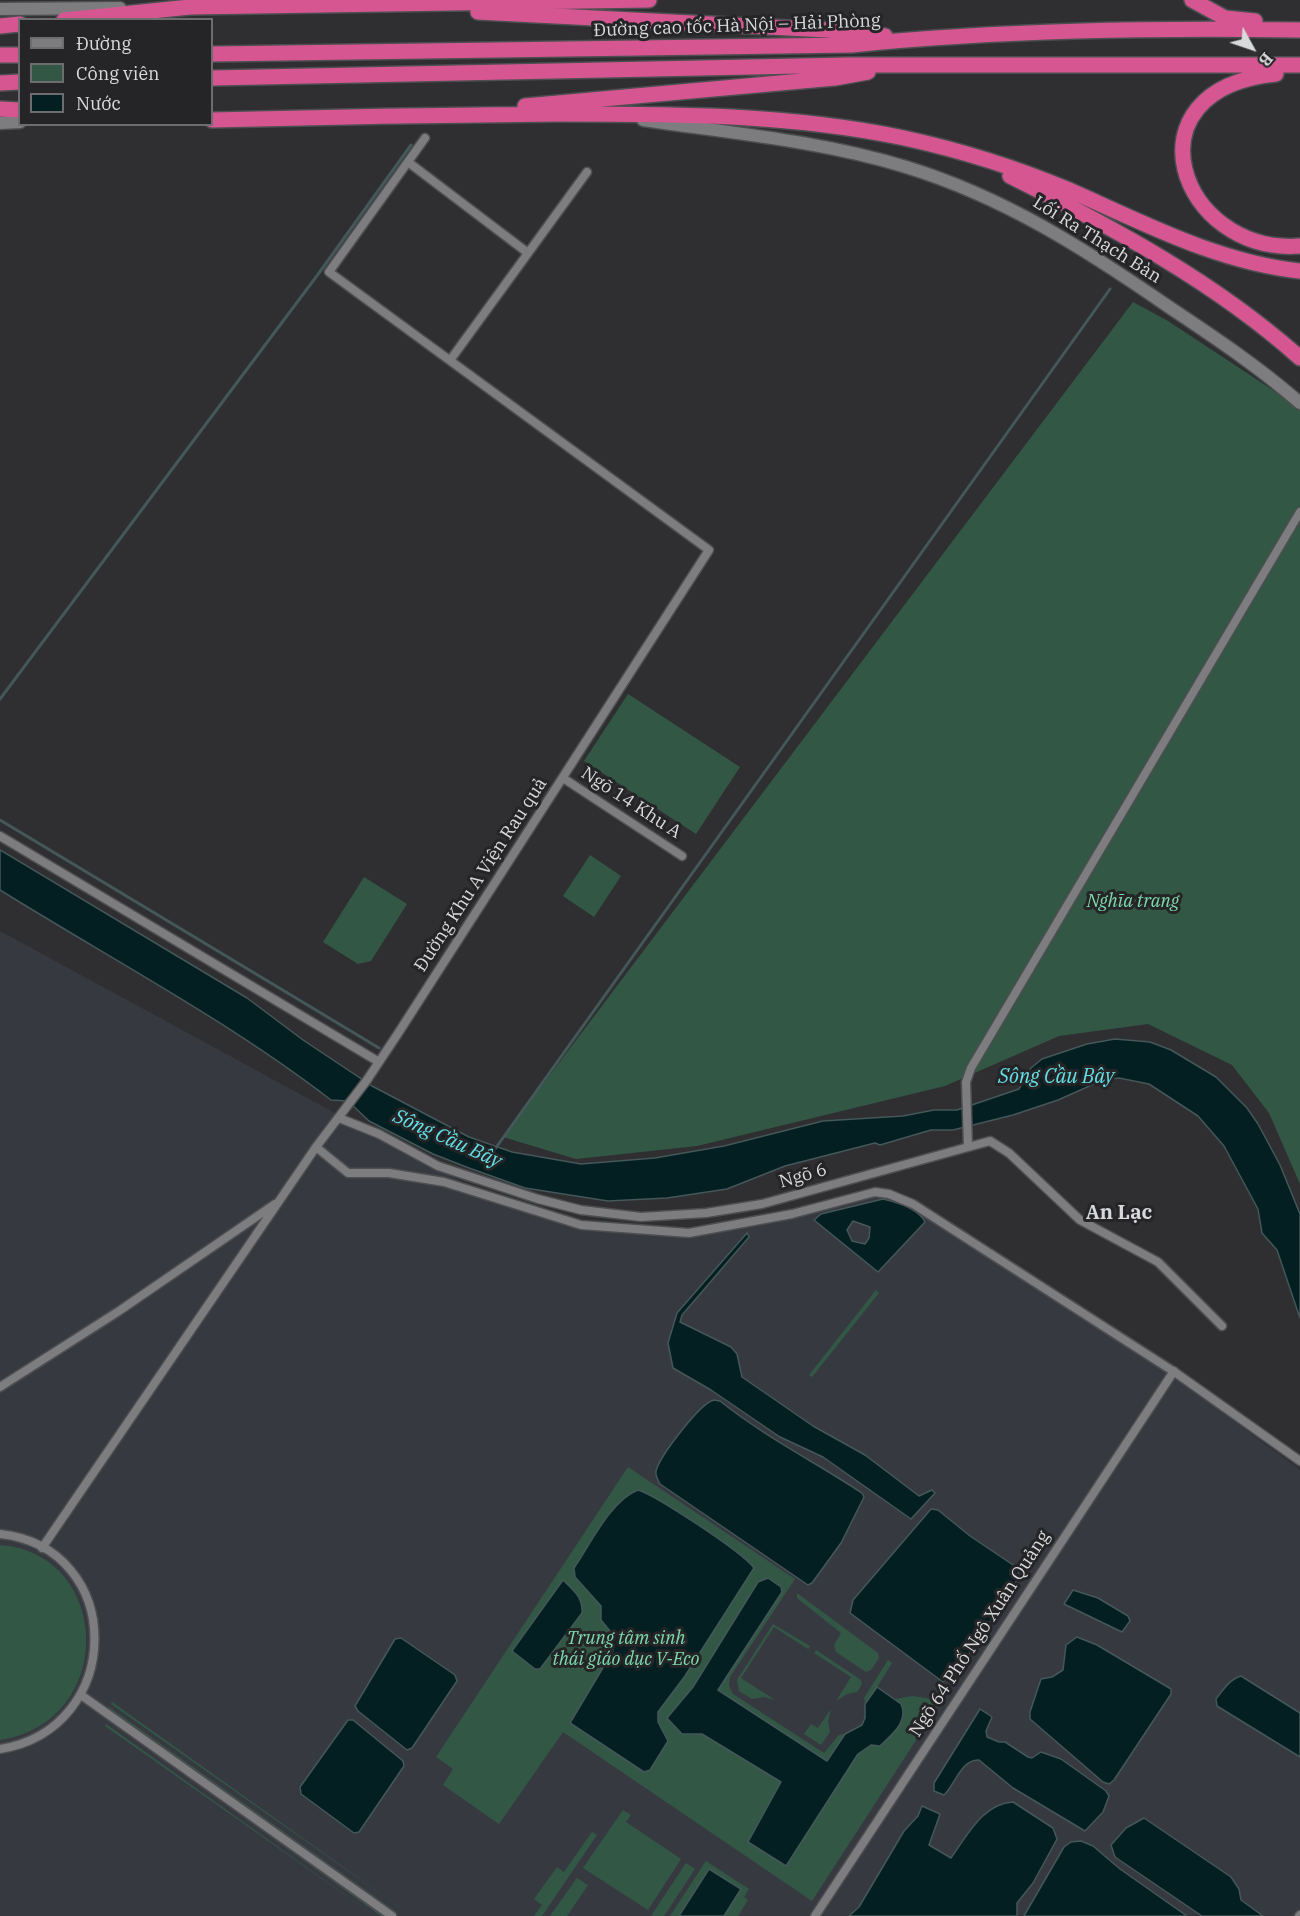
<!DOCTYPE html>
<html>
<head>
<meta charset="utf-8">
<style>
	body { margin:0 }
	#map { position:relative; width:1300px; height:1916px; overflow:hidden; background:#2f2f32; font-family:"IBM Plex Serif",serif }
	canvas { display:block }
	.legend { position:absolute; left:18px; top:18px; width:195px; height:108px; box-sizing:border-box; background:#252528; border:2px solid #6d6d70; margin:0; padding:8px 10px; list-style:none; font-size:18px; color:#d9dadb }
	.legend li { display:flex; align-items:center; gap:12px; height:30px }
	.legend b { width:30px; border:2px solid #6d6d70 }
	.north { position:absolute; left:1222px; top:18px; width:60px; height:60px; -webkit-text-stroke:4px #252528; paint-order:stroke; rotate:130deg; font-size:16px; font-weight:700; line-height:24px; text-align:center; color:#d9dadb }
	.north::after { content:''; display:block; margin:auto; width:21px; height:27px; background:#d9dadb; clip-path:polygon(50% 0,100% 100%,50% 72%,0 100%) }
</style>
</head>
<body>
<div id="map">
<canvas width="1300" height="1916"></canvas>
<ul class="legend">
<li><b style="height:8px;background:#7d7d80"></b>Đường</li>
<li><b style="height:16px;background:#325845"></b>Công viên</li>
<li><b style="height:16px;background:#041f21"></b>Nước</li>
</ul>
<div class="north">B</div>
</div>
<script>
const ctx = document.querySelector('canvas').getContext('2d');
ctx.lineJoin = 'round';
function paint(path, color) { ctx.fillStyle = color; ctx.fill(path, 'evenodd'); }
function trace(path, color, width, dash) { ctx.strokeStyle = color; ctx.lineWidth = width; ctx.lineCap = dash ? 'butt' : 'round'; ctx.setLineDash(dash || []); ctx.stroke(path); }
function write(font, color, halo, rows, align = 'center') {
  ctx.font = font + ' "IBM Plex Serif",serif'; ctx.lineWidth = 6; ctx.setLineDash([]); ctx.textBaseline = 'middle'; ctx.strokeStyle = halo; ctx.fillStyle = color; for (const [text, x, y, turn = 0] of rows) {
    ctx.save(); ctx.translate(x, y); ctx.rotate((+turn || 0) * Math.PI / 180); ctx.textAlign = isNaN(turn) ? turn : align; if (halo) ctx.strokeText(text, 0, 0); ctx.fillText(text, 0, 0); ctx.restore();
  }
}
const built = new Path2D(`
	M0,931L493,1199L580,1228L689,1236L797,1217L879,1196L893,1197L909,1204L1177,1379L1300,1470V1913L1298,1916H0Z`);
const green = new Path2D(`
	M1133,302L1168,321L1300,408V1184L1269,1113L1232,1065L1148,1024L1059,1036L945,1086L697,1146L576,1159L503,1137Z
	M628,694L740,767L696,834L584,761Z
	M590,855L621,876L594,917L563,896Z
	M364,877L407,904L371,961L358,964L323,942Z
	M876,1290L879,1293L812,1377L809,1375Z
	M628,1467L795,1579L730,1677L729,1686L733,1694L824,1753L839,1735C861,1732 870,1719 864,1698L888,1660L892,1663L877,1687L895,1699L912,1696L940,1700V1703L812,1901L563,1732L499,1824L443,1785L453,1769L436,1757Z
	M0,1545C112,1553 118,1722 0,1740Z
	M797,1593L878,1653L879,1658L871,1670L866,1672L836,1652L834,1645L841,1633L797,1598Z
	M773,1624L810,1646L808,1649L774,1627L741,1678L775,1700L764,1697L752,1699L739,1691L737,1680Z
	M816,1650L861,1680L862,1684L857,1692L847,1694L836,1701L851,1677L814,1653Z
	M112,1702L412,1916L111,1704Z
	M109,1707L388,1906L401,1916L108,1708Z
	M831,1709L828,1721L830,1732L821,1745L804,1734L811,1724L818,1728Z
	M109,1720L384,1916H381Z
	M106,1724L375,1916L105,1726Z
	M623,1810L631,1815L626,1822L681,1859L648,1910L583,1868Z
	M592,1832L597,1835L542,1916H534L542,1905L534,1899L557,1867L564,1872Z
	M706,1861L749,1889L744,1897L748,1900L738,1916H724L741,1889L709,1869L679,1916H670Z
	M686,1863L695,1869L664,1916H651Z
	M577,1878L588,1885L567,1916H550Z`);
const water = new Path2D(`
	M0,850L247,998L303,1040L372,1086L469,1137L512,1152L581,1164L655,1158L724,1146L823,1121L903,1116L934,1110H957L1019,1089L1031,1068L1042,1059L1087,1044L1115,1039L1150,1042L1171,1050L1216,1077L1247,1108L1258,1124L1280,1165L1300,1214V1318L1277,1250L1262,1233L1258,1209L1224,1146L1198,1116L1149,1084L1119,1078L1103,1080L1058,1100L1013,1115L953,1130H931L880,1145L875,1143L785,1166L727,1189L667,1198L608,1201L525,1188L469,1168L433,1154L369,1121L348,1101L331,1100C227,1020 111,959 0,890Z
	M883,1199C896,1202 919,1209 925,1222L878,1272L814,1220L821,1214ZM853,1221L870,1227L869,1238L865,1244L852,1241L847,1230Z
	M747,1233L749,1237L682,1315L680,1322L731,1347L737,1354L742,1377L813,1426L865,1455L919,1496L932,1490L935,1493L911,1519L823,1457L780,1437L711,1390L673,1368L668,1343L677,1313Z
	M714,1400L720,1401C765,1437 815,1462 862,1493L864,1497L841,1543L812,1583L808,1585L660,1484C658,1480 655,1476 656,1471C660,1456 700,1403 714,1400Z
	M638,1490C657,1496 742,1552 754,1568L685,1676L658,1712V1722L668,1741L650,1770L644,1772L570,1723L613,1651L610,1631L601,1620V1606L575,1577L574,1568C590,1545 611,1500 638,1490Z
	M931,1509L938,1510L970,1536L1019,1569L1016,1582L958,1671L943,1682L850,1613L853,1600Z
	M768,1578L781,1587L782,1592L718,1690L827,1761L845,1734L862,1725L865,1718V1704L877,1687L901,1704C909,1722 892,1734 880,1746L871,1745L858,1754L786,1866L748,1842L781,1782L702,1734H682L667,1718L693,1687L758,1582Z
	M563,1580C574,1591 583,1597 582,1613L540,1669H535L512,1651Z
	M1073,1590L1098,1598L1128,1616L1130,1621L1122,1632L1064,1604Z
	M1077,1637L1097,1645L1171,1689V1694L1114,1780L1109,1784L1103,1782L1030,1719V1712L1041,1679L1052,1677L1063,1670L1066,1645Z
	M401,1638L455,1675L457,1681L412,1748L407,1750L358,1711L355,1706L395,1639Z
	M1241,1676L1300,1713V1757L1217,1706L1216,1699C1223,1690 1230,1679 1241,1676Z
	M980,1709L992,1717L986,1731L987,1737L999,1742H1005L1028,1757L1032,1758L1041,1752L1061,1759L1106,1791L1109,1796L1103,1812L1085,1831L1013,1788L979,1760C961,1759 955,1785 944,1795L934,1791V1783Z
	M348,1720H353L403,1761L404,1766L359,1832L354,1833L301,1794L300,1787Z
	M1013,1802L1053,1828L1057,1839L1033,1883L1017,1903V1916H849L859,1907L904,1831L918,1816L922,1806L940,1814L929,1845L951,1858C967,1836 982,1804 1013,1802Z
	M1144,1818L1231,1877L1239,1889L1241,1900L1263,1916H1202L1115,1857L1111,1845L1126,1828Z
	M1081,1841L1093,1846L1120,1869L1187,1916H1024L1064,1847L1071,1842Z
	M709,1869L741,1889L724,1916H679Z`);
const stream = new Path2D(`
	M0,699L319,273L411,145
	M0,820L379,1048
	M495,1149L1110,289`);
const street = new Path2D(`
	M408,162L528,253
	M451,359L587,172
	M563,778L682,856
	M0,836L379,1062
	M339,1118L379,1134L438,1166L538,1199L581,1210L641,1217L706,1213L762,1204L990,1141L1009,1153L1080,1220L1158,1262L1222,1326
	M968,1146L966,1082L971,1068L1300,512
	M316,1147L348,1173H389L444,1182L581,1225L689,1233L792,1214L875,1192L889,1194L913,1204L1176,1373L1300,1461
	M0,1387L119,1311L275,1204
	M0,1534C127,1548 125,1729 0,1749
	M42,1548L316,1147L367,1080L397,1035L709,550L329,272L425,138
	M81,1695L392,1916
	M815,1916L1174,1371
	M1299,1916L1300,1915`);
const secondary = new Path2D(`
	M0,9L120,8
	M643,120C731,133 821,141 906,167C1004,197 1085,249 1169,307C1214,337 1259,367 1300,403
	M0,123L20,122`);
const highway = new Path2D(`
	M1192,0L1225,18L1255,21
	M478,12L827,30L885,36
	M64,20L190,7L649,0
	M0,26L20,24
	M212,54L852,45C1001,30 1151,28 1300,30
	M0,55H20
	M1276,74C1122,89 1179,255 1300,246
	M212,78L848,65H1300
	M0,83L20,82
	M525,106L835,78L868,72
	M0,109L20,110
	M212,120C327,117 443,115 558,114C674,114 790,114 904,138C959,150 1017,168 1069,190C1144,223 1217,262 1300,271
	M1010,176C1112,227 1215,282 1300,358`);
const streetNames = [
	["Đường cao tốc Hà Nội – Hải Phòng",737,26,-2],
	["Lối Ra Thạch Bàn",1097,240,32],
	["Ngõ 14 Khu A",631,803,33],
	["Đường Khu A Viện Rau quả",481,875,-57],
	["Ngõ 6",803,1176,-16],
	["Ngõ 64 Phố Ngô Xuân Quảng",980,1634,-57]
];
const parkNames = [
	["Nghĩa trang",1133,902],
	["Trung tâm sinh",626,1639],
	["thái giáo dục V-Eco",626,1660]
];
const waterNames = [
	["Sông Cầu Bây",1056,1077],
	["Sông Cầu Bây",447,1139,24]
];
const neighbourhoodNames = [
	["An Lạc",1119,1213]
];
paint(built, '#373941');
paint(green, '#325845');
paint(water, '#041f21');
trace(water, '#445759', 1.5);
trace(stream, '#445759', 3);
trace(street, '#4d4e50', 11);
trace(secondary, '#4d4e50', 15);
trace(highway, '#4d4e50', 18);
trace(street, '#7d7d80', 8);
trace(secondary, '#7d7d80', 12);
trace(highway, '#d65691', 15);
write('18px', '#d9dadb', '#252528', streetNames);
write('italic 18px', '#7cdbae', '#252528', parkNames);
write('italic 20px', '#62e1e6', '#252528', waterNames);
write('bold 20px', '#d7d8db', '#252528', neighbourhoodNames);
</script>
</body>
</html>
